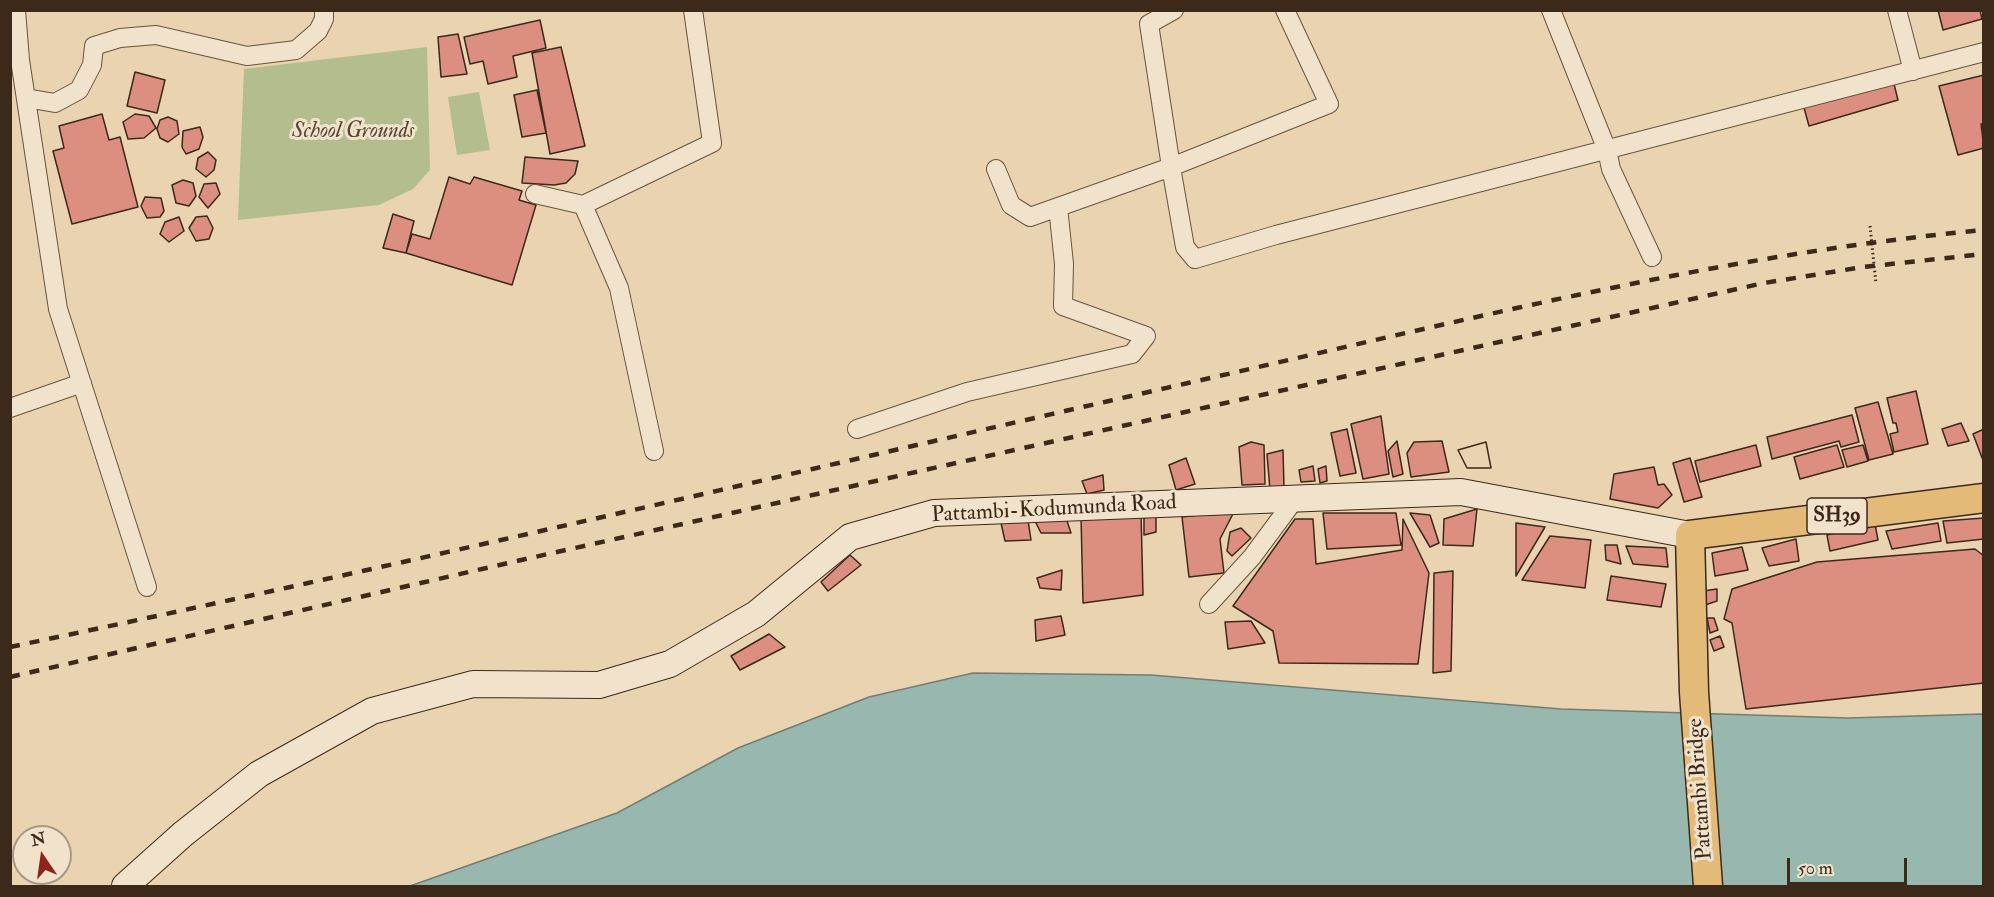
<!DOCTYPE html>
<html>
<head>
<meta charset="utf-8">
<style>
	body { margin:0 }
	#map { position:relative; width:1994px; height:897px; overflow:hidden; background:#e9d3b0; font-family:"IM FELL Double Pica",serif }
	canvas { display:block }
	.frame { position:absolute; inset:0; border:12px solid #3d291a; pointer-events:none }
	.north { position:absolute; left:12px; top:825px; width:60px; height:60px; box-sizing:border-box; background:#f1e2cc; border:2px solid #a99885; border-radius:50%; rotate:347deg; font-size:16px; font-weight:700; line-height:24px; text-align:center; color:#3d291a }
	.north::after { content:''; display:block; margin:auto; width:21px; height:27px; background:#8f2418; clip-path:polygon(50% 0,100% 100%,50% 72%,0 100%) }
	.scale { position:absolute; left:1787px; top:858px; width:120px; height:27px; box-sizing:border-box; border:3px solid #3d291a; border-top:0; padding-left:8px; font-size:18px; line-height:21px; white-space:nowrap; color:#3d291a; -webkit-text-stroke:4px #f1e2cc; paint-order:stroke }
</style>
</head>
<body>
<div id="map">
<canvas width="1994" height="897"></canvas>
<div class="frame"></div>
<div class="north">N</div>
<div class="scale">50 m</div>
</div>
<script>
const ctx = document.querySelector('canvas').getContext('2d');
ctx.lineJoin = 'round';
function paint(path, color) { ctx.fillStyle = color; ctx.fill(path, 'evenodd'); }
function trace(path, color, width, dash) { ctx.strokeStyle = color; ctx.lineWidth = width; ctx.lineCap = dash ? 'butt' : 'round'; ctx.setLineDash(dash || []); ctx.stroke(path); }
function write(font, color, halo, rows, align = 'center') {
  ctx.font = font + ' "IM FELL Double Pica",serif'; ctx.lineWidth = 6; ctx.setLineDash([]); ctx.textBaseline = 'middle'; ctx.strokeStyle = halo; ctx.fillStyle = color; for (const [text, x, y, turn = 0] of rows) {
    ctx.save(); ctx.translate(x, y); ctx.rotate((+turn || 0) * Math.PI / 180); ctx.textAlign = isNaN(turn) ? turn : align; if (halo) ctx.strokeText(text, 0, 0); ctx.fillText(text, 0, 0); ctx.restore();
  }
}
const green = new Path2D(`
	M427,47L430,170L413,189L379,205L238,220L244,69Z
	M479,92L490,150L457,155L448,97Z`);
const water = new Path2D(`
	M973,673L1151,675L1561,709L1848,718L1983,714V886H410L617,813L738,748L869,697Z`);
const building = new Path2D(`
	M1938,10H1980L1982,19L1943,30Z
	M540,20L546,48L513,56L517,77L488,84L483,61L470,64L464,37Z
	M458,34L467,74L441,77L438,37Z
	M561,47L585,146L550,154L532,53Z
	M135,72L165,80L157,113L127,106Z
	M1984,75V123L1981,124L1984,148L1958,155L1939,86Z
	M1893,80L1898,100L1809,126L1803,104Z
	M537,90L546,133L522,137L514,95Z
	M102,114L109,140L120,137L138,207L72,224L53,151L64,148L59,126Z
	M135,114L149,116L156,128L144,138L128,139L123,122Z
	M168,117L177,121L179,134L168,142L160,138L157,129L160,120Z
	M200,127L203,137L199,149L186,154L182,147L183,131Z
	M208,152L216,160L214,170L206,177L196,169L198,158Z
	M525,157L578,161L575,174L566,183L554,185L522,183Z
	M449,177L470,184L474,177L522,191L519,200L536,205L512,285L406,253L412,234L430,239Z
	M183,180L193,183L196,196L189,206L176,203L172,185Z
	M216,183L220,194L208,208L199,197L204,184Z
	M145,197L161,198L164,211L160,217L147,218L141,206Z
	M393,214L414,221L406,253L383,248Z
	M207,216L213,228L209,239L196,241L189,228L196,217Z
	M179,217L184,231L169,242L160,234L165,222Z
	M1916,391L1928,444L1894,452L1890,434L1898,432L1896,423H1893L1887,398Z
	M1878,402L1893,454L1869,460L1855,408Z
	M1852,415L1859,442L1841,447L1839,441L1772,459L1767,437Z
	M1381,416L1389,474L1363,479L1351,424Z
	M1961,423L1969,441L1948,446L1942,429Z
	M1347,429L1356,473L1340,476L1331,433Z
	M1984,429V463L1973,434Z
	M1397,441L1403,474L1393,477L1388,451Z
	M1442,441L1449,472L1411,477L1407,453L1414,442Z
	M1251,442L1264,445L1265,484L1242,485L1239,447Z
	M1486,442L1491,468H1467L1458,450Z
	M1486,442L1491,468H1467L1458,450Z
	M1756,445L1761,466L1700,482L1695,461Z
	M1837,445L1844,467L1800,479L1794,457Z
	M1863,445L1868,461L1847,467L1842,450Z
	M1283,450L1284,487L1270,490L1267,454Z
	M1186,458L1195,484L1176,490L1169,465Z
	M1690,458L1702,497L1684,502L1673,463Z
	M1313,466L1315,481L1301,482L1299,470Z
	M1326,466L1327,481L1320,483L1318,469Z
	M1654,467L1658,485L1664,484L1672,495L1658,508L1610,499L1614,474Z
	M1103,475L1104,490L1087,494L1082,481Z
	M1477,509L1473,546L1443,545L1444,519Z
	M1235,510L1220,539L1224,573L1189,577L1182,517Z
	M1141,512L1143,595L1083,603L1081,516Z
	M1323,513H1396L1401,545L1327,549Z
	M1410,513L1430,515L1439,543L1430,547Z
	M1156,514V532L1144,535V518Z
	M1066,518L1071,533H1041L1034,519Z
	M1984,518V539L1947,543L1943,521Z
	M1295,519H1313L1316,564L1402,550L1403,519L1429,573L1418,664L1279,663L1273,631L1233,606Z
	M1028,520L1031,540L1005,541L1001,523Z
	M1516,523L1545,527L1516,576Z
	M1938,523L1941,541L1892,549L1886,531Z
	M1875,524L1878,540L1830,551L1827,535Z
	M1241,528L1251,538L1232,556L1227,551L1230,532Z
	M1550,536L1591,540L1585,588L1522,580Z
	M1796,539L1799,561L1769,566L1762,548Z
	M1605,545H1617L1621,564L1606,560Z
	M1626,546L1666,548L1668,567L1633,564Z
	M1742,547L1748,570L1715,576L1712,553Z
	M1975,549L1984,556V683L1746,709L1732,623L1724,619L1732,589L1817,562Z
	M850,555L861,565L828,591L821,582Z
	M1062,570L1061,590L1040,588L1037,578Z
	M1453,571L1451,671L1433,673L1434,573Z
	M1611,576L1666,584L1661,607L1607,600Z
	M1717,589V601L1705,605L1703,591Z
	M1061,616L1065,635L1036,641L1035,620Z
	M1707,618H1714L1718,630L1710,633Z
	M1251,621L1265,643L1228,649L1225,622Z
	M769,634L785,647L740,670L731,656Z
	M1720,636L1724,647L1714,651L1710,640Z`);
const minor = new Path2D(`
	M16,10L20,60L58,309L147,587
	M1174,10L1149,24L1171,167L1329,104L1285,10
	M1551,10L1607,150L1611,169L1652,257
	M1897,10L1913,71
	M26,98L55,103L79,90L92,65L94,46L120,38L156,35L247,56L296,50L318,31L324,19V10
	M996,169L1011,205L1030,217L1171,167L1185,247L1195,259L1276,235L1984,52
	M535,194L583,205L712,143L693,10
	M583,205L619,288L654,451
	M10,408L82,383
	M857,429L967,392L1132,354L1146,336L1063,306L1064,264L1058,207
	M1209,604L1252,557L1295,499`);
const secondary = new Path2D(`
	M125,886L183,834L259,774L372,711L473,684L599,685L670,664L756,614L850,537L934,513L1461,492L1690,535`);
const primary = new Path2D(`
	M1708,886L1694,692L1690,535L1984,498`);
const rail = new Path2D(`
	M10,647C404,565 796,472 1188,383C1451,324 1714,255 1984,230
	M10,677L530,558L1764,283L1863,267L1984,254`);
const pathBridge = new Path2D(`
	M1870,226L1876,284`);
const shields = [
	[1837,516,60]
];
const shieldNames = [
	["SH39",1837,516]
];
const parkNames = [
	["School Grounds",353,132]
];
const streetNames = [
	["Pattambi-Kodumunda Road",1054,510,-3],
	["Pattambi Bridge",1701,789,-94]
];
paint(green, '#b4bd8d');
paint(water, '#97b7af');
trace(water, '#737e73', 1.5);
paint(building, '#dc8f80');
trace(building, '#3d291a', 1.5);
trace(minor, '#685440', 20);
trace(secondary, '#3d291a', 28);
trace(primary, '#3d291a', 31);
trace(minor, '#f1e2cc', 18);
trace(secondary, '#f1e2cc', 26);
trace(primary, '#e4ba78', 28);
trace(rail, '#3d291a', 4.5, [10, 10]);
trace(pathBridge, '#3d291a', 3, [1.5, 3]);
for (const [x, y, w] of shields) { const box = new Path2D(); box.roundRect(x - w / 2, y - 18, w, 36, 4.5); ctx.fillStyle = '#f1e2cc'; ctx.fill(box); trace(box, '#3d291a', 1.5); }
write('bold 21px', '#3d291a', null, shieldNames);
write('italic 22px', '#554731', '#f1e2cc', parkNames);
write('22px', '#3d291a', '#f1e2cc', streetNames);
</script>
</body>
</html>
